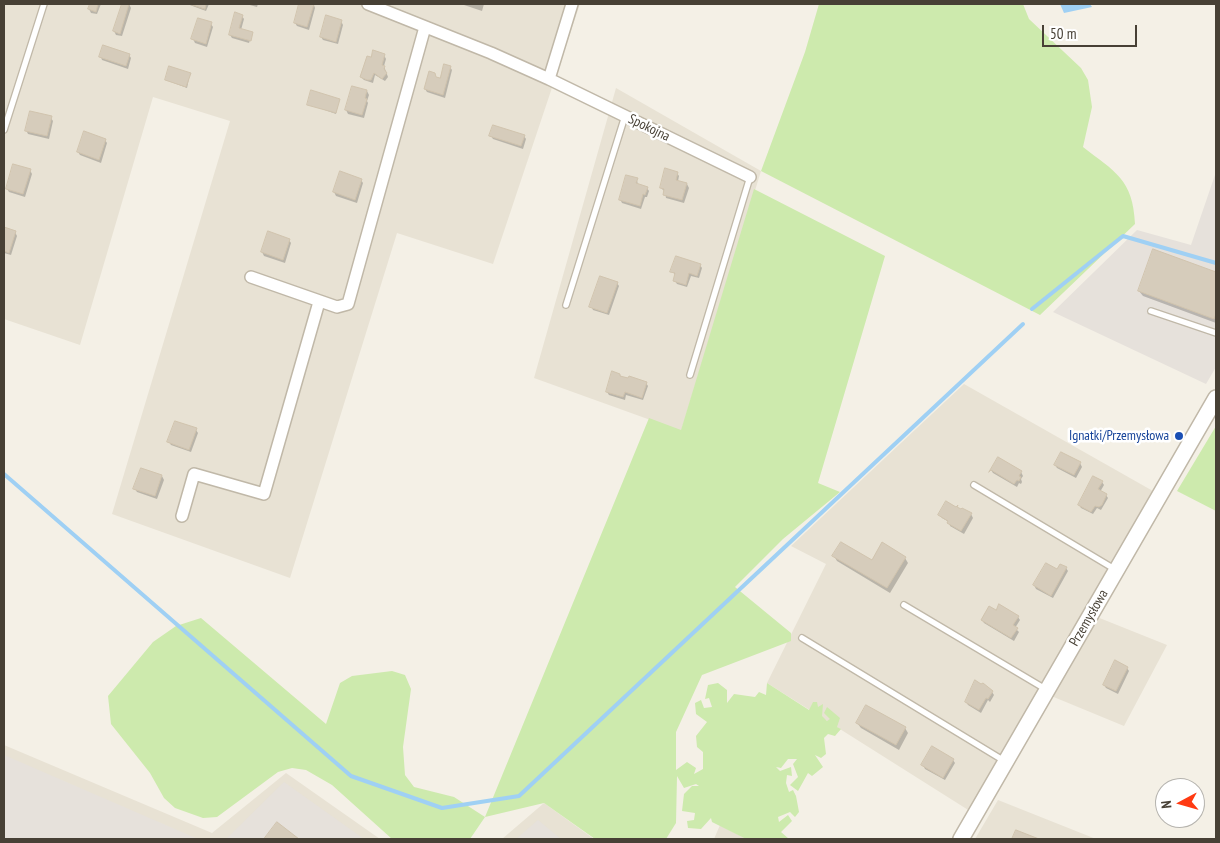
<!DOCTYPE html>
<html>
<head>
<meta charset="utf-8">
<style>
	body { margin:0 }
	#map { position:relative; width:1220px; height:843px; overflow:hidden; background:#f4f0e6; font-family:"PT Sans Narrow",sans-serif }
	canvas { display:block }
	.frame { position:absolute; inset:0; border:5px solid #474035; pointer-events:none }
	.north { position:absolute; left:1155px; top:778px; width:50px; height:50px; box-sizing:border-box; background:#fff; border:1px solid #b5b3ae; border-radius:50%; rotate:264deg; font-size:14px; font-weight:700; line-height:20px; text-align:center; color:#474035 }
	.north::after { content:''; display:block; margin:auto; width:18px; height:22px; background:#ff3a12; clip-path:polygon(50% 0,100% 100%,50% 72%,0 100%) }
	.scale { position:absolute; left:1042px; top:25px; width:95px; height:22px; box-sizing:border-box; border:2px solid #474035; border-top:0; padding-left:6px; font-size:15px; line-height:18px; white-space:nowrap; color:#474035; -webkit-text-stroke:4px #fff; paint-order:stroke }
</style>
</head>
<body>
<div id="map">
<canvas width="1220" height="843"></canvas>
<div class="frame"></div>
<div class="north">N</div>
<div class="scale">50 m</div>
</div>
<script>
const ctx = document.querySelector('canvas').getContext('2d');
ctx.lineJoin = 'round';
function paint(path, color) { ctx.fillStyle = color; ctx.fill(path, 'evenodd'); }
function trace(path, color, width, dash) { ctx.strokeStyle = color; ctx.lineWidth = width; ctx.lineCap = dash ? 'butt' : 'round'; ctx.setLineDash(dash || []); ctx.stroke(path); }
function write(font, color, halo, rows, align = 'center') {
  ctx.font = font + ' "PT Sans Narrow",sans-serif'; ctx.lineWidth = 5; ctx.setLineDash([]); ctx.textBaseline = 'middle'; ctx.strokeStyle = halo; ctx.fillStyle = color; for (const [text, x, y, turn = 0] of rows) {
    ctx.save(); ctx.translate(x, y); ctx.rotate((+turn || 0) * Math.PI / 180); ctx.textAlign = isNaN(turn) ? turn : align; if (halo) ctx.strokeText(text, 0, 0); ctx.fillText(text, 0, 0); ctx.restore();
  }
}
const residential = new Path2D(`
	M4,4H580L493,264L397,233L290,578L112,514L230,121L153,97L80,345L4,319Z
	M616,88L761,171L681,431L534,378Z
	M964,384L1160,495L1092,615L1167,645L1124,726L1044,693L973,813L767,683L826,564L791,546Z
	M4,745L212,833L286,773L380,839H4Z
	M998,800L1096,839H975Z
	M544,803L594,839H502Z
	M720,825L746,839H714Z`);
const industrial = new Path2D(`
	M1216,172V367L1206,384L1053,312L1137,230L1191,245Z
	M4,755L198,839H4Z
	M284,782L364,839H226Z
	M538,820L561,839H516Z`);
const green = new Path2D(`
	M819,4H1023L1029,19L1081,68L1088,80L1092,107L1083,147C1115,172 1133,179 1135,224L1040,315L761,171L805,52Z
	M754,189L885,256L818,483L840,492L783,539L735,587L791,633V641L702,675L676,732V770L687,762L696,768L694,774L703,769V752L697,747L696,736L707,722L696,714L695,703L701,700L704,708L712,707L709,698L705,699L708,685L718,683L727,690V703L734,694L755,697L759,692L766,695L767,683L809,710L813,702H817L818,707L823,704L822,716L827,721L830,719L824,713L827,707L840,718L837,727L841,729L835,736L828,734L824,738L826,754L821,758L815,755L823,767L812,776L808,773L798,791L790,785L798,777L793,764L797,759H788L781,768L776,767L780,771L791,767L792,776L787,775L786,783L789,792L793,790L796,796L799,812L795,817L790,812L778,817L779,822L788,815L792,821L781,832L789,839H746L712,822L711,818L701,829L688,828L687,821L694,820L695,813L682,811L684,794L692,786H699L696,784L684,788L677,776L676,823L666,839H595L544,803L485,817L470,839H392L332,785L306,770L292,768L278,772L217,817L203,818L175,808L164,798L150,773L111,724L108,696L153,642L176,626L201,618L326,724L340,683L352,676L392,671L405,675L411,689L403,747L405,775L414,787L454,797L485,817L649,418L681,430Z
	M1216,426V511L1177,491Z`);
const water = new Path2D(`
	M1060,4H1090L1092,7L1064,13Z`);
const shadow = new Path2D(`
	M91,4H101L97,14L91,13L89,9Z
	M123,4H129L131,8L122,36L116,35L114,31Z
	M187,4H209L206,11Z
	M246,4H258L257,7Z
	M301,4H310L314,5L315,8L309,30L297,26L295,23Z
	M461,4H484L482,11Z
	M242,16L244,19L241,30L253,34H252L249,43L232,38L230,35Z
	M341,21L343,25L338,44L323,40L321,37Z
	M211,24L213,27L207,47L195,43L193,39Z
	M129,55L131,58L128,69L102,60L101,57Z
	M384,55L386,59L384,66L388,77L385,81L375,75L373,83L364,80L361,77Z
	M450,67L452,70L445,98L427,92L425,89L436,78L441,79Z
	M190,74L187,88L166,80Z
	M367,91L369,95L367,101L368,103L364,118L348,114L346,110Z
	M339,100L336,114L308,104Z
	M51,118L53,121L49,139L28,134L26,130Z
	M491,136H524L526,139L523,149L493,139Z
	M105,140L107,143L101,163L80,155L78,152Z
	M30,170L32,174L25,197L9,192L7,189Z
	M677,173L679,176L678,181L687,184L689,188L684,203L666,198L665,192L661,188Z
	M361,180L363,183L357,203L336,196L334,192Z
	M637,180L638,185L647,188L649,191L647,197H645L641,209L622,203L620,199Z
	M4,229L15,232L17,236L11,255L4,253Z
	M289,240L291,243L285,263L264,256L262,252Z
	M1154,251L1216,273V323L1143,296L1139,291Z
	M700,265L702,268L699,278L691,276L687,287L677,284L675,281L676,276L672,271Z
	M617,283L619,286L609,315L593,310L591,306Z
	M620,375L621,377L646,383L648,386L643,400L626,395L625,400L609,395L607,392Z
	M196,430L198,433L191,452L171,445L169,442Z
	M998,459L1021,472L1023,476L1021,479L1022,482L1021,484L1019,483L1017,487L993,473L991,470Z
	M1080,463L1082,467L1076,478L1057,468L1055,465Z
	M141,469L162,476L164,480L157,499L137,492L135,489Z
	M1102,482L1104,485L1100,492L1106,495L1108,498L1101,510L1097,508L1093,514L1081,508L1079,505Z
	M971,514L973,518L964,534L950,526L949,522L942,518L940,515Z
	M834,556L872,562L905,558L908,563L890,593L837,561Z
	M1066,568L1068,571L1053,598L1036,589L1034,585L1057,571Z
	M996,612L1018,617L1020,620L1015,628L1019,632L1014,641L984,623L982,620Z
	M1127,668L1129,671L1118,694L1106,688L1104,685Z
	M992,692L994,695L990,702L988,700L981,713L968,705L966,702Z
	M857,723L905,728L908,733L899,750L861,728Z
	M953,760L955,763L945,780L925,769L923,765Z`);
const stream = new Path2D(`
	M1032,309L1123,236L1216,263
	M4,474L351,776L442,808L519,796L1023,324`);
const building = new Path2D(`
	M90,4H98L96,12L88,9Z
	M122,4H129L120,34L113,31Z
	M190,4H206L205,9Z
	M299,4H314L307,27L294,23Z
	M235,12L243,15L239,28L253,32L251,41L229,35Z
	M326,15L342,20L336,42L320,37Z
	M198,18L212,22L206,44L191,39Z
	M103,45L130,54L126,66L99,57Z
	M373,50L385,54L382,65L385,66L384,69L387,73L382,79L374,73L371,80H367L360,77L367,56L371,57Z
	M444,64L451,66L443,95L424,89L429,71L435,73L436,77L440,78Z
	M169,66L191,73L186,87L165,80Z
	M352,86L367,90L365,98L367,99L362,115L345,110Z
	M311,90L340,99L336,113L307,105Z
	M30,111L52,116L47,136L25,131Z
	M493,125L525,135L521,146L489,136Z
	M84,131L106,139L99,160L77,152Z
	M13,164L31,169L23,194L6,189Z
	M665,168L678,172L676,180L687,183L682,200L663,195L664,189L660,188Z
	M340,171L362,179L355,200L333,192Z
	M626,175L638,178L636,183L648,187L645,195L643,194L640,206L619,200Z
	M4,227L16,231L9,253L4,251Z
	M268,231L290,239L283,260L261,252Z
	M1153,249L1216,272V314L1214,319L1138,291Z
	M676,256L701,264L697,276L689,273L686,285L673,281L675,273L670,272Z
	M600,276L618,282L607,313L589,307Z
	M612,371L620,374V376L628,378L629,376L647,382L642,398L625,392L623,397L606,392Z
	M175,421L197,428L189,450L167,442Z
	M1061,452L1081,462L1074,475L1054,465Z
	M998,457L1022,471L1019,476L1021,477L1019,481L1017,480L1014,484L991,470L989,472Z
	M141,468L162,475L155,496L133,489Z
	M1093,476L1103,481L1098,489L1107,494L1102,505L1099,507L1095,506L1091,512L1078,505Z
	M946,501L956,507L958,505L957,507L961,509L962,508L972,513L961,531L947,523L948,521L938,515Z
	M841,542L872,560L882,542L906,557L887,588L832,556Z
	M1046,563L1057,569L1060,564L1067,567L1051,596L1033,585Z
	M999,604L1019,616L1013,625L1018,628L1011,638L981,620L989,606L996,610Z
	M1115,660L1128,667L1116,691L1103,685Z
	M975,680L981,684L983,683L993,691L988,699L986,698L979,710L965,702Z
	M866,705L906,727L896,745L856,723Z
	M932,746L954,759L943,778L921,765Z
	M277,822L299,839H264Z
	M1016,830L1039,839H1012Z`);
const service = new Path2D(`
	M4,130L44,4
	M566,305L625,116
	M1151,311L1216,333
	M690,375L750,177
	M974,485L1116,570
	M904,605L1047,690
	M802,638L1006,762`);
const minor = new Path2D(`
	M368,4L491,53L549,79L572,4
	M549,79L750,177
	M251,277L337,307L348,304L425,27
	M182,516L194,474L264,494L319,302`);
const tertiary = new Path2D(`
	M961,839L1216,398`);
const markers = [
	[1179,436,5,"#1a4fb4"]
];
const streetNames = [
	["Spokojna",649,128,26],
	["Przemysłowa",1089,618,-60]
];
const transitNames = [
	["Ignatki/Przemysłowa",1169,436]
];
paint(residential, '#e8e2d4');
paint(industrial, '#e6e1db');
paint(green, '#cdeaad');
paint(water, '#9fd0f4');
paint(shadow, '#0003');
trace(stream, '#9fd0f4', 4);
paint(building, '#d6ccbb');
trace(building, '#d1c4ae', 1);
trace(service, '#c0b8a8', 8);
trace(minor, '#c0b8a8', 14);
trace(tertiary, '#c0b8a8', 18);
trace(service, '#fff', 5.5);
trace(minor, '#fff', 11);
trace(tertiary, '#fff', 15);
for (const [x, y, r, color] of markers) { const dot = new Path2D(); dot.arc(x, y, r, 0, 2 * Math.PI); ctx.fillStyle = color; ctx.fill(dot); trace(dot, '#fff', 2); }
write('14px', '#474035', '#fff', streetNames);
write('14px', '#164399', '#fff', transitNames, 'right');
</script>
</body>
</html>
